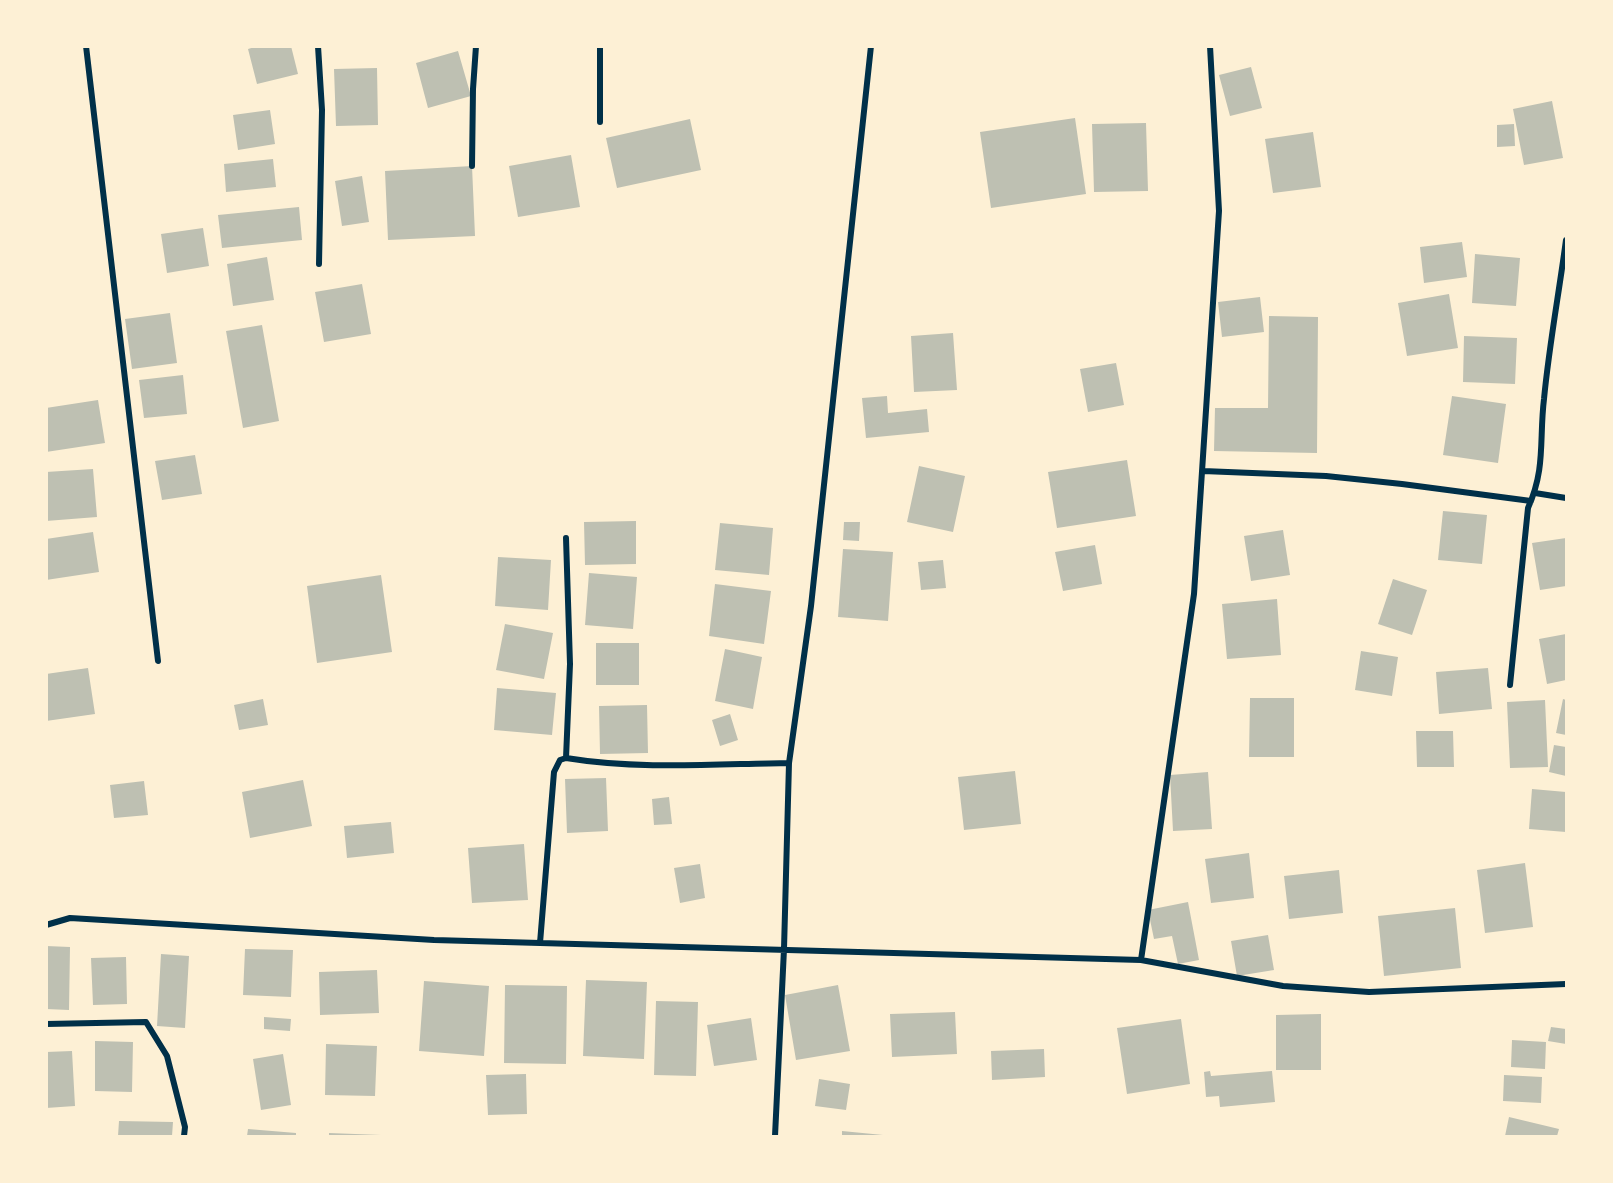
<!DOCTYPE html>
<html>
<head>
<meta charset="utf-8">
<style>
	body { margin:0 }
	#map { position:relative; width:1613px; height:1183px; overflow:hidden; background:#fdf0d5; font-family:"DM Sans",sans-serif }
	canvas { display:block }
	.frame { position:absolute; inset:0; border:48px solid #fdf0d5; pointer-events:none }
</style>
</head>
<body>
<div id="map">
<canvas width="1613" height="1183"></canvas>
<div class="frame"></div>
</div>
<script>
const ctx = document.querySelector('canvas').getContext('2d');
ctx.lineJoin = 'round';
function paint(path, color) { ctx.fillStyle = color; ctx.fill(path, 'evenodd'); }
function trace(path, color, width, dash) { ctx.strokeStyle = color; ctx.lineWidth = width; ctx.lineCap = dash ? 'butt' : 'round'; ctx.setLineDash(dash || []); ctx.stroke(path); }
const building = new Path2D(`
	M258,46H291L298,74L257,84L248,49Z
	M458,51L471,96L428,108L416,63Z
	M1251,67L1262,108L1230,116L1219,75Z
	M377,68L378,125L336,126L334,69Z
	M1552,101L1563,158L1524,165L1513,109Z
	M270,110L275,144L238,150L233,115Z
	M1075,118L1086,194L991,208L980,132Z
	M690,119L701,170L617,188L606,138Z
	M1146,123L1148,191L1094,192L1092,124Z
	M1514,124L1515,146L1497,147V125Z
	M1313,132L1321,187L1273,193L1265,139Z
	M571,155L580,207L518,217L509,166Z
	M273,159L276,187L226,192L224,164Z
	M472,166L475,236L388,240L385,171Z
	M362,176L369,222L342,226L335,181Z
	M299,207L302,240L222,248L218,215Z
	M203,228L209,266L167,273L161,234Z
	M1462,242L1467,277L1424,283L1420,247Z
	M1475,254L1520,258L1516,306L1472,303Z
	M267,257L274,300L233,306L227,264Z
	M362,284L371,334L324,342L315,292Z
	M1449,294L1458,348L1407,356L1398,303Z
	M1260,297L1264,332L1222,337L1218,302Z
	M170,313L177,363L132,369L125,319Z
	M1269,316L1318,317L1317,453L1214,451L1215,408H1268Z
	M262,325L279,421L243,428L226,331Z
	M953,333L957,390L914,392L911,336Z
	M1464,336L1517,338L1515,384L1463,382Z
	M1116,363L1124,405L1088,412L1080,369Z
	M183,375L187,414L144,418L139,380Z
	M887,396L888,413L927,409L929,432L866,438L862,398Z
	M1452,396L1506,404L1498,463L1443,455Z
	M98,400L105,443L46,452V408Z
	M195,455L202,494L162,500L155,461Z
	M1127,460L1136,516L1057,528L1048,472Z
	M919,466L965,476L953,532L907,522Z
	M93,469L97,517L46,521V472Z
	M1443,511L1487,515L1482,564L1438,560Z
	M636,521V564L585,565L584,522Z
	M844,522H860L859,541L843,540Z
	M720,523L773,528L769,575L715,570Z
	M1283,530L1290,575L1251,581L1244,536Z
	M93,532L99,572L46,580V539Z
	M1566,538V586L1540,590L1532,543Z
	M1095,545L1102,584L1063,591L1055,552Z
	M843,549L893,552L888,621L838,617Z
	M498,557L551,560L548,610L495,606Z
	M943,560L946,588L921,590L918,562Z
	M589,573L637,577L633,629L585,625Z
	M381,575L392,652L317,663L307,586Z
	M1393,579L1427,590L1412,635L1378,624Z
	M715,584L771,591L764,644L709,636Z
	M1277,599L1281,655L1227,659L1222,604Z
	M505,624L553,633L544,679L496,670Z
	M1566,634V680L1547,684L1539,639Z
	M596,643H639V685H596Z
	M725,649L762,657L753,709L715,701Z
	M1361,651L1398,657L1392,696L1355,690Z
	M88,668L95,714L46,721V674Z
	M1488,668L1492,709L1439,714L1436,672Z
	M497,688L556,693L552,735L494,730Z
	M1250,698H1294V757H1249Z
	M263,699L268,725L239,730L234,705Z
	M1563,699L1566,700V735L1556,733Z
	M1545,700L1548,767L1510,768L1507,702Z
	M647,705L648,753L600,754L599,706Z
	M730,714L738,740L720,746L712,720Z
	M1416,731H1453L1454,767H1417Z
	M1554,745L1566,747V776L1549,772Z
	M1015,771L1021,824L964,830L958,777Z
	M1208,772L1212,829L1173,831L1170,775Z
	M606,778L608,831L567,833L565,779Z
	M303,780L312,826L250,838L242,792Z
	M144,781L148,815L114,818L110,785Z
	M1532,789L1566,792V832L1529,829Z
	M669,797L672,824L654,825L652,799Z
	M391,822L394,853L347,858L344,826Z
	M524,844L528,900L472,903L468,848Z
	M1249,853L1254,898L1211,903L1205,859Z
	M1525,863L1533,927L1485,933L1477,870Z
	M700,864L705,898L680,903L674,868Z
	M1339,870L1343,913L1289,919L1284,876Z
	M1188,902L1199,960L1178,964L1172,936L1154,939L1148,910Z
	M1455,908L1461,968L1384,976L1378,916Z
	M1268,935L1274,970L1237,976L1231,941Z
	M46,946L70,947L69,1010L46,1009Z
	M245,949L293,950L291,997L243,995Z
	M161,954L189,956L185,1028L157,1026Z
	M126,957L127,1004L93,1005L91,958Z
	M377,970L379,1013L320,1015L319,972Z
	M586,980L647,982L644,1059L583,1056Z
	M424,981L489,986L484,1056L419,1051Z
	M505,985L567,986L566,1064L504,1063Z
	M838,985L850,1051L796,1060L785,995Z
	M656,1001L698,1002L696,1076L654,1075Z
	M955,1012L957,1054L892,1057L890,1014Z
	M1321,1014V1070H1276V1015Z
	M264,1017L291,1019L290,1031L264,1029Z
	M751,1018L757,1060L714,1066L707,1025Z
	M1181,1019L1190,1084L1127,1094L1117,1028Z
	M1551,1027L1566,1029V1044L1548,1041Z
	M1512,1040L1546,1042L1545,1069L1511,1067Z
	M95,1041L133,1042L132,1092L95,1091Z
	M326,1044L377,1046L375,1096L325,1095Z
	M1044,1049L1045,1077L992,1080L991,1051Z
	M72,1051L75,1106L46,1108V1052Z
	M283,1054L291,1105L261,1110L253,1059Z
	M1210,1071L1211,1076L1272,1071L1275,1102L1220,1107L1219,1096L1206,1097L1204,1072Z
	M526,1074L527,1114L488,1115L486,1075Z
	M1504,1075L1542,1077L1541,1103L1503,1101Z
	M819,1079L850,1084L846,1110L815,1106Z
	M1509,1117L1559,1129L1557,1136H1505Z
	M119,1121L173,1122L172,1136H118Z
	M248,1129L296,1133V1136H247Z
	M842,1131L883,1135V1136H842Z
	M329,1133L381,1135V1136H329Z`);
const minor = new Path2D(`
	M86,46L158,661
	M318,46L322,110L319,264
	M600,46V122
	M472,166L473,89L476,46
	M1203,471L1326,476L1402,484L1531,501
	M1535,493L1566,498
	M566,538L570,664L566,758C639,770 715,764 789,763
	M1510,685L1528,508C1546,468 1539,440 1544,399C1549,346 1559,293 1566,240
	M46,925L70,918L434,940L1141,960L1283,986L1369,992L1566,984
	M540,943L554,772L560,760L566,758
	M1141,960L1194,594L1219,211L1210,46
	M46,1024L146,1022L167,1056L185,1127L184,1136
	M775,1136L784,949L789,763L811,606L871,46`);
paint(building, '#bec0b2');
trace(minor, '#003049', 6);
</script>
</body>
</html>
